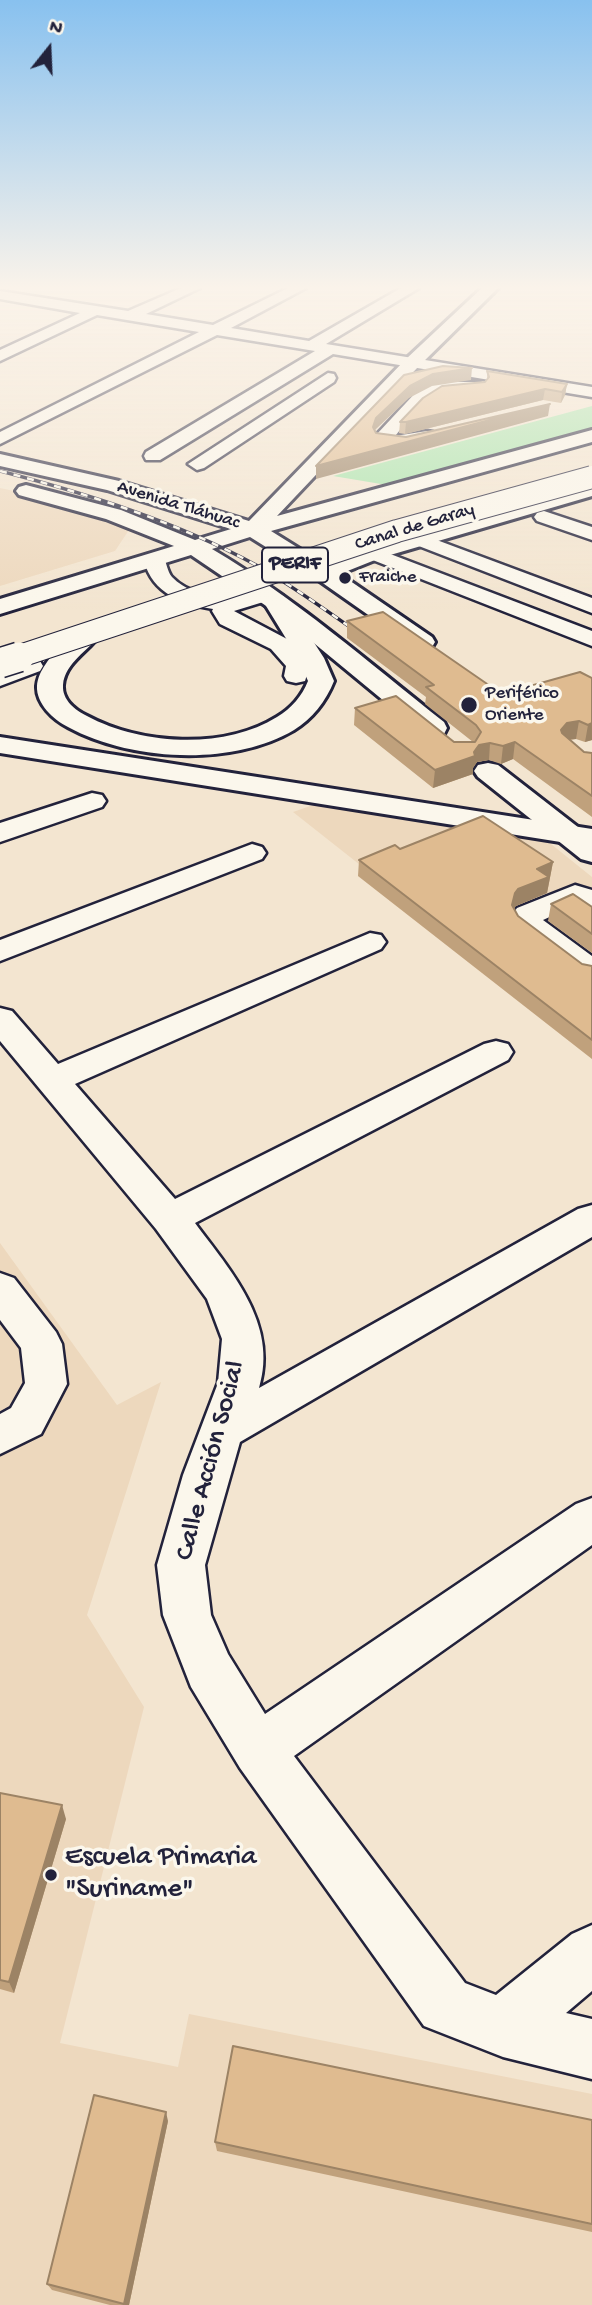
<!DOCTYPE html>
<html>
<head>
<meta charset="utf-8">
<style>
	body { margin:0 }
	#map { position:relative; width:592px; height:2305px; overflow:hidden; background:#f3e5d0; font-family:"Gochi Hand",sans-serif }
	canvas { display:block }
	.north { position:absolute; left:14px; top:14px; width:70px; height:70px; -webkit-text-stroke:5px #fbf7ec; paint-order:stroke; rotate:18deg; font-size:19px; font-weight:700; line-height:28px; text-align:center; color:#22223b }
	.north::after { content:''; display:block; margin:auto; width:24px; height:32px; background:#22223b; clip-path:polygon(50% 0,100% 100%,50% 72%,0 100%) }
</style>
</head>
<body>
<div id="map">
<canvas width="592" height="2305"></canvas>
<div class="north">N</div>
</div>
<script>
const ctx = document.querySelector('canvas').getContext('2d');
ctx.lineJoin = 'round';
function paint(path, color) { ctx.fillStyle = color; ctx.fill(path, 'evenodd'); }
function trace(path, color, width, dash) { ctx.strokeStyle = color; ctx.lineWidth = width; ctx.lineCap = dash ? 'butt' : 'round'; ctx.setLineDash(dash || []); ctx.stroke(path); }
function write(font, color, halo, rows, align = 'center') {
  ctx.font = font + ' "Gochi Hand",sans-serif'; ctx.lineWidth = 7; ctx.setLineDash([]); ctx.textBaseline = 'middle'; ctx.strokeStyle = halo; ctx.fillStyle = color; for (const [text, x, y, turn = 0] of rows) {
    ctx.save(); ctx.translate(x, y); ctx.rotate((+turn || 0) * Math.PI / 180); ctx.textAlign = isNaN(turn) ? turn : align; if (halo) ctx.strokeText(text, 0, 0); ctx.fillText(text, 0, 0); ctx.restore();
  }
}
const built = new Path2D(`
	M0,488L37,496L131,527L115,551L0,586Z
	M316,804L546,840L592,877V1059L358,876L369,872L293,812Z
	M0,1243L117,1405L161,1382L87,1615L144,1707L60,2043L178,2067L189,2014L592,2094V2305H0Z`);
const green = new Path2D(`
	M592,406V429L387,485L333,476Z`);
const minor = new Path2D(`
	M181,288H200L146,314L213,325L288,288H306L231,328L309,341L401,288H419L326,344L592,387V397L333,354L160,460H146L144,456L146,452L315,351L217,335L0,444V432L199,332L97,315L0,361V350L80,313L0,299V291L128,311Z
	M328,373L334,374L336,378L334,382L204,468L197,470L188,464Z
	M441,382H478L486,387C475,400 449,387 433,396C419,403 406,424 395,436L427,431L433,432L436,436L433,440C415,445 389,455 374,438L377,434L419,389Z
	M544,511L592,527V540L537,521L534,517L537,513Z
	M418,533L592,598V613L411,543L408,539L411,535Z
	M372,547L592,631V646L365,557L361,553L365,549Z
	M155,555L163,556C167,563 167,571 172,577C188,594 218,600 240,594C251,591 261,586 273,589L276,594L273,599L234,611L287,639L310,665L305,681L296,683L287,681L284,676L286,666L271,649L220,624L212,611L213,609C182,604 153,594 144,561L147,556Z
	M31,659L40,661L43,666L40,671L0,686V670Z
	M92,793L102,795L106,801L102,807L0,842V823Z
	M252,844L262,847L266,853L262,859L0,961V940Z
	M575,885L592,890V909L576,905L543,920L592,956V981L581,978L517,930C511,921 511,916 517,908Z
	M370,933L381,935L386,942L381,949L75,1084L175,1199L484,1044L496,1041L508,1044L513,1052L508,1060L195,1223C230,1270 279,1324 259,1388L578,1209L592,1205V1237L240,1442L205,1565L211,1615L228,1654L265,1714L576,1504L592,1498V1545L294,1756L465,1983L496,1995L572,1934L592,1925V1991L566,2013L592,2019V2079L503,2057L424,2026L240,1768L191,1687L163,1615L157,1565L183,1475L218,1383L222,1339L207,1299L156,1229L0,1041V1008L12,1011L58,1064Z
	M0,1273L14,1278L56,1332L62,1344L67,1384L41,1434L0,1454V1414L11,1408L25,1383L21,1348L0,1320Z`);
const major = new Path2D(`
	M482,288H498L418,367L277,516L592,430V442L271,531L324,564L364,548L592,484V496L380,558L340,574L432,637L435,642L432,647L423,649L414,647L317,579L250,537L212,549C295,598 368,662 444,722L447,728L444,734L434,736L424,734L281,616L191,555L0,614V599L174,546L106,519L19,495L16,491L19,487L26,485L121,510L195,540L231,529L107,490L0,466V454L119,481L249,521L406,359Z
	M488,763L498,765L592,838V862L581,859L478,777L474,771L478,765Z`);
const highway = new Path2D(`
	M275,594L283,596L287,601L324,658L334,681C326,701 312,719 294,730C232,767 130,761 68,727C54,720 36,704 37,686C38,671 51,656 61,646C73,635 80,625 97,629L100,634C89,651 65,662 63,685C62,700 75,710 87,716C141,745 224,750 277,717C292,708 302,696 308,681L298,658L263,601L267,596Z
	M0,737L592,829V847L0,753Z`);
const rail = new Path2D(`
	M0,471C88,494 175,521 256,565C293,586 328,612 363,636`);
const highwayBridgeFar1 = new Path2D(`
	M14,658L397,531L592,477`);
const highwayBridge = new Path2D(`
	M0,663L19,657`);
const wall = new Path2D(`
	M487,371L567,384L565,395L561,403L543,400L405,434L399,433L400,422L485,382L487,380Z
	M347,621L506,697H526L530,692V686L580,672L592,740L585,742L576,739L569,740L584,752L592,753V817L513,759L501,764L489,760L477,762L473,768V774L433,788L354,725L355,708L454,742H473L425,704L426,697L347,638Z
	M400,849L553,862L547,893L516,906L514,908L518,916L582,964L592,966V1059L358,876L359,860Z
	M551,904L592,907V953L548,921Z
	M0,1793L66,1819L14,1993L0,1989Z
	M592,2120V2232L217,2151L215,2142Z
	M168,2121L129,2305H110L52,2290L47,2284Z`);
const shadedWall = new Path2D(`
	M472,368L471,380L432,386L409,398L375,430L373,427L376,418L410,386L433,374Z
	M567,384L565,395L561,403L562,392Z
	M545,389L543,400L405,434L406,422Z
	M550,404L548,416L316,479V466Z
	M579,721L576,739L564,740L561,730L567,723Z
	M592,723V740L585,742L588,725Z
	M515,742L513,759L501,764L503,746Z
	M490,743L489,760L477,762L473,768V774L433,788L435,770L474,752L479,745Z
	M553,862L547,893L516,906L513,909L512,905L515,893L537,869Z
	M62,1805L66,1819L14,1993L9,1982Z
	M166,2112L168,2121L129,2305H125L124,2304Z`);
const building = new Path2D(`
	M443,366L472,368L433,374L410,386L376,418L373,427L376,433L406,437L550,404L316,466L404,375Z
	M487,371L567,384L562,392L545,389L406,422H400L423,398L442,386L485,382L489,377Z
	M383,612L506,697H526L531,690L530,686L580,672L592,678V723L588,725L579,721L567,723L561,730L562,733L584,752L592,753V796L515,742L503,746L490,743L479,745L474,752L475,756L435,770L355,708L396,696L454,742H475L481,732L476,725L426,687L434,685L347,621Z
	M483,816L553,862L537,869L549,877L518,889L515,893L512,905L518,916L582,964L592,966V1040L359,860L395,845L400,849Z
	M573,894L592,907V934L551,904Z
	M0,1793L62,1805L9,1982L0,1980Z
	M233,2046L592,2120V2224L215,2142Z
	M94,2095L166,2112L124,2304L47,2284Z`);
const markers = [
	[345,578,7,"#22223b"],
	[469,705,9,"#22223b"],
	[51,1875,7,"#22223b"]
];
const farStreetnames = [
	["Avenida Tláhuac",178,506,17],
	["Canal de Garay",415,528,-17]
];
const farPoinames = [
	["Fraiche",359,578],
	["Periférico",485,694],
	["Oriente",485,716]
];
const shields = [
	[295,565,66]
];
const shieldNames = [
	["PERIF",295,565]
];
const nearStreetnames = [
	["Calle Acción Social",212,1461,-75]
];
const nearPoinames = [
	["Escuela Primaria",65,1859],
	["\"Suriname\"",65,1891]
];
paint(built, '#edd8bd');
paint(green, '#a7e4ab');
trace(minor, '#22223b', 5);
trace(major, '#22223b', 6);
trace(highway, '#22223b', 6);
paint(minor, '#fbf7ec');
paint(major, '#fbf7ec');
paint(highway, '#fbf7ec');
trace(rail, '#22223b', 3.5);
trace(rail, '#fbf7ec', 2.5, [7]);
trace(highwayBridgeFar1, '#22223b', 24, []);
trace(highwayBridge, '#22223b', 32, []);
trace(highwayBridgeFar1, '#fbf7ec', 22);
trace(highwayBridge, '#fbf7ec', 29);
paint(wall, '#c0a17c');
paint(shadedWall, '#9c8365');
paint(building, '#dfbb90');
trace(building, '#9c8365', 2);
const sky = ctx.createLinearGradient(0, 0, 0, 611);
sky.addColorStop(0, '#88c1ef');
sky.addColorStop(0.47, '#faf3ea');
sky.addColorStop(1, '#faf3ea00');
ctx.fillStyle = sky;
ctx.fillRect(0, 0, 592, 611);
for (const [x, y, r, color] of markers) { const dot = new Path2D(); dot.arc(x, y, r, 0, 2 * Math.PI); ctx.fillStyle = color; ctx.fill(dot); trace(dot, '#fbf7ec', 2.5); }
write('19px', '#22223b', '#fbf7ec', farStreetnames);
write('19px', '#22223b', '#fbf7ec', farPoinames, 'left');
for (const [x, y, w] of shields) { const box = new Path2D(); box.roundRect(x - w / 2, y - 17.5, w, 35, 5); ctx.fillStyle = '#fbf7ec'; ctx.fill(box); trace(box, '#22223b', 2); }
write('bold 21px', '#22223b', null, shieldNames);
write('28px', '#22223b', '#fbf7ec', nearStreetnames);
write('28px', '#22223b', '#fbf7ec', nearPoinames, 'left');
</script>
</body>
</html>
